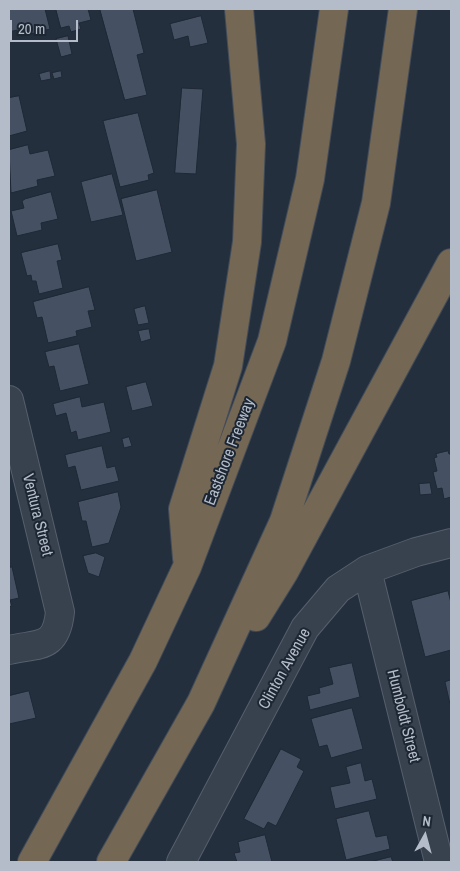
<!DOCTYPE html>
<html>
<head>
<meta charset="utf-8">
<style>
	body { margin:0 }
	#map { position:relative; width:460px; height:871px; overflow:hidden; background:#242f3e; font-family:"Archivo Narrow",sans-serif }
	canvas { display:block }
	.frame { position:absolute; inset:0; border:10px solid #b4bcc9; pointer-events:none }
	.north { position:absolute; left:400px; top:811px; width:50px; height:50px; -webkit-text-stroke:4px #1d2633; paint-order:stroke; rotate:7deg; font-size:14px; font-weight:700; line-height:20px; text-align:center; color:#b4bcc9 }
	.north::after { content:''; display:block; margin:auto; width:18px; height:22px; background:#b4bcc9; clip-path:polygon(50% 0,100% 100%,50% 72%,0 100%) }
	.scale { position:absolute; left:10px; top:20px; width:68px; height:22px; box-sizing:border-box; border:2px solid #b4bcc9; border-top:0; padding-left:6px; font-size:15px; line-height:18px; white-space:nowrap; color:#b4bcc9; -webkit-text-stroke:4px #1d2633; paint-order:stroke }
</style>
</head>
<body>
<div id="map">
<canvas width="460" height="871"></canvas>
<div class="frame"></div>
<div class="north">N</div>
<div class="scale">20 m</div>
</div>
<script>
const ctx = document.querySelector('canvas').getContext('2d');
ctx.lineJoin = 'round';
function paint(path, color) { ctx.fillStyle = color; ctx.fill(path, 'evenodd'); }
function trace(path, color, width, dash) { ctx.strokeStyle = color; ctx.lineWidth = width; ctx.lineCap = dash ? 'butt' : 'round'; ctx.setLineDash(dash || []); ctx.stroke(path); }
function write(font, color, halo, rows, align = 'center') {
  ctx.font = font + ' "Archivo Narrow",sans-serif'; ctx.lineWidth = 4; ctx.setLineDash([]); ctx.textBaseline = 'middle'; ctx.strokeStyle = halo; ctx.fillStyle = color; for (const [text, x, y, turn = 0] of rows) {
    ctx.save(); ctx.translate(x, y); ctx.rotate((+turn || 0) * Math.PI / 180); ctx.textAlign = isNaN(turn) ? turn : align; if (halo) ctx.strokeText(text, 0, 0); ctx.fillText(text, 0, 0); ctx.restore();
  }
}
const building = new Path2D(`
	M9,9H45L50,29L19,37L17,30L9,32Z
	M56,9H88L91,20L79,23L81,29L71,32L69,26L61,28Z
	M100,9H133L144,53L137,55L147,95L125,100Z
	M201,16L208,43L190,47L188,36L174,40L170,24Z
	M68,36L72,54L61,57L56,39Z
	M50,71L51,79L41,81L39,74Z
	M61,71L62,77L54,79L52,73Z
	M182,88L203,89L196,174L175,173Z
	M19,96L27,131L9,136V98Z
	M138,113L154,173L148,175L149,180L120,187L103,121Z
	M28,145L30,154L48,150L55,176L37,180L38,186L11,193L9,150Z
	M112,174L123,215L91,222L81,182Z
	M157,190L172,252L136,261L121,199Z
	M51,192L58,219L41,223L42,230L17,236L11,211L24,208L22,201L25,199Z
	M58,244L62,260L57,261L63,288L39,294L36,281H32L31,275L27,276L21,253Z
	M89,287L95,310L88,311L92,327L76,331L77,336L48,343L42,317L37,318L33,302Z
	M145,306L149,323L138,325L134,309Z
	M149,329L151,339L141,342L138,331Z
	M79,344L89,384L60,391L54,366L49,367L45,352Z
	M146,382L153,406L132,411L126,387Z
	M80,397L82,407L104,402L111,432L78,440L76,431L71,433L66,413L56,416L53,404Z
	M129,437L132,446L124,448L122,439Z
	M102,446L107,468L115,466L119,481L81,490L75,466L68,468L65,455Z
	M448,451L449,454H451V497L444,499L442,488L437,489L433,472L437,471L434,458L437,457L436,454Z
	M430,483L432,494L420,495L419,484Z
	M118,492L121,507L109,543L92,547L86,521H82L78,502Z
	M96,553L105,557L99,577L88,573L83,556Z
	M12,567L19,598L10,600L12,606L9,607V568Z
	M448,591L451,603V650L425,657L411,601Z
	M352,663L360,697L310,710L307,696L320,693L319,688L333,684L329,668Z
	M451,680V704H450L445,682Z
	M29,691L36,718L9,724V696Z
	M352,708L363,749L331,758L327,745L319,747L311,719Z
	M281,749L301,759L297,767L304,771L276,826L268,822L264,829L244,819Z
	M361,763L365,781L372,779L377,799L335,809L330,787L350,783L346,767Z
	M369,811L376,837L387,835L390,849L346,860L336,819Z
	M265,835L272,862H237L234,853L240,852L238,842Z
	M391,857L393,862H370Z`);
const minor = new Path2D(`
	M9,400L60,612C56,650 39,643 9,650
	M367,570L439,862
	M181,862L305,628L338,589L367,570L416,552L451,543`);
const highway = new Path2D(`
	M187,558L183,509L228,366L247,242L251,144L239,9
	M256,617L284,572L451,263
	M32,862L143,661L187,567L272,341L310,179L334,9
	M111,862L201,703L284,521L336,361L376,203L403,9`);
const streetNames = [
	["Eastshore Freeway",230,452,-69],
	["Ventura Street",37,515,76],
	["Clinton Avenue",285,669,-61],
	["Humboldt Street",403,716,76]
];
paint(building, '#455162');
trace(building, '#1f2835', 1);
trace(minor, '#565f6c', 30);
trace(highway, '#434c59', 30);
trace(minor, '#38414e', 28);
trace(highway, '#746855', 28);
write('16px', '#b4bcc9', '#1d2633', streetNames);
</script>
</body>
</html>
